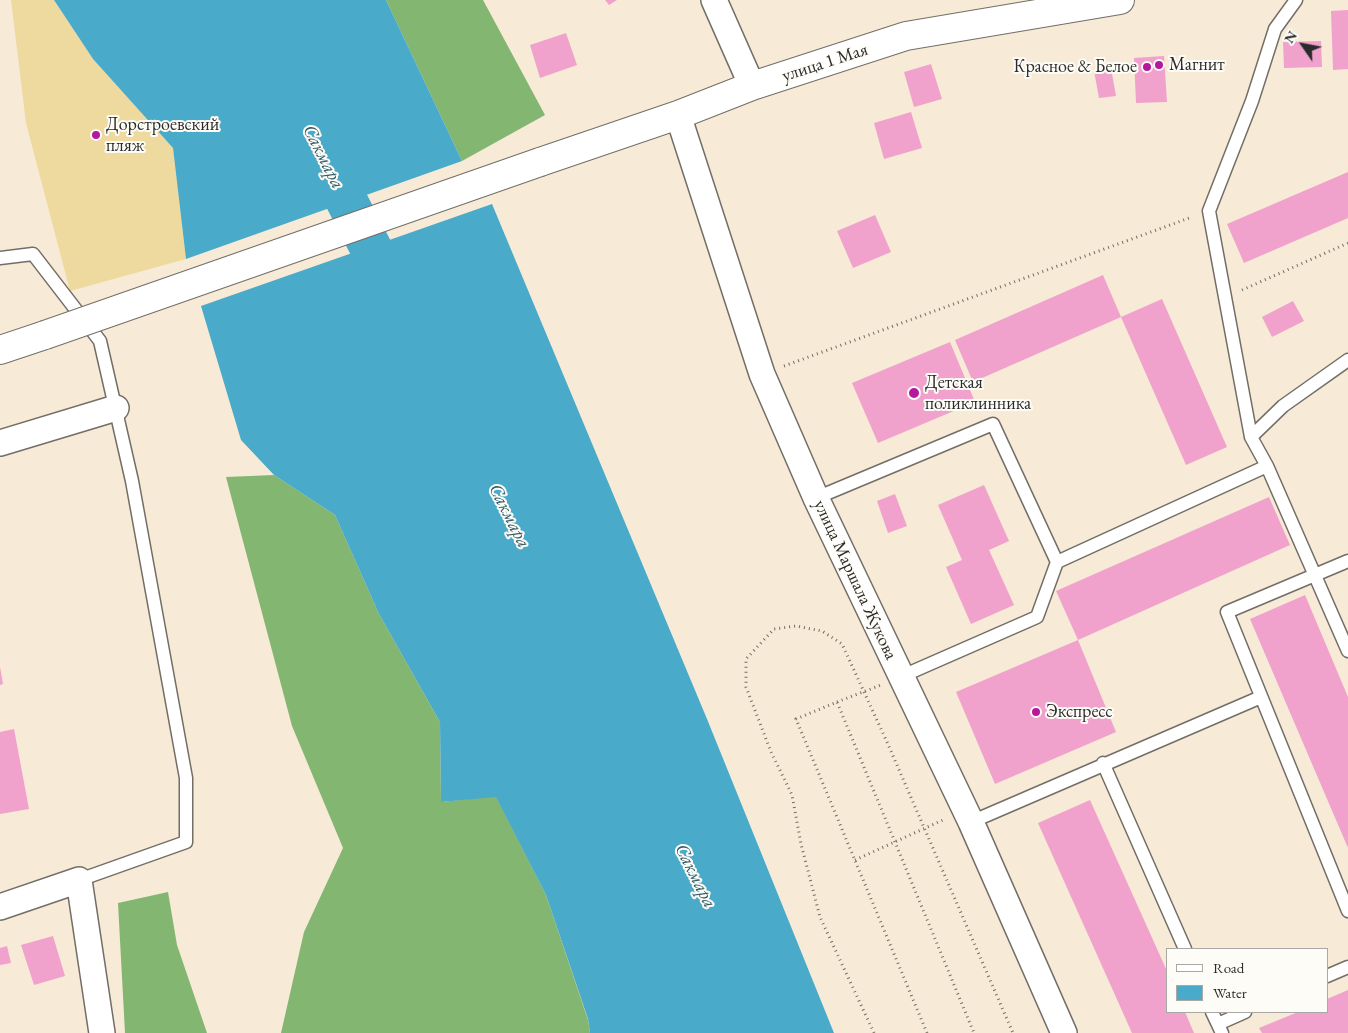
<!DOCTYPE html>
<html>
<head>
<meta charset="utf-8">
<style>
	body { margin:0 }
	#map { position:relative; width:1348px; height:1033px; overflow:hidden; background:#f7ead6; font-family:"EB Garamond",serif }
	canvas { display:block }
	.legend { position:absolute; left:1166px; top:948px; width:162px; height:65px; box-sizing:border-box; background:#fdfcf7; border:1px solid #a9a8a5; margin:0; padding:6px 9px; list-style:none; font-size:15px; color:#2b2b2b }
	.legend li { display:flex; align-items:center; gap:10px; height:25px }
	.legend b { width:25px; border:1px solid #a9a8a5 }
	.north { position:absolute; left:1278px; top:20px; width:50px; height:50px; -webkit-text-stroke:4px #fdfcf7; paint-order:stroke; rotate:303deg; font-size:14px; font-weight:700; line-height:20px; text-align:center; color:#2b2b2b }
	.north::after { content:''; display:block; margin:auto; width:18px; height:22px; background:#2b2b2b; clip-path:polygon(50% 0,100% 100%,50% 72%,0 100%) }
</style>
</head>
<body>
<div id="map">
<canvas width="1348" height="1033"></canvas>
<ul class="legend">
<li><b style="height:6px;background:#fff"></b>Road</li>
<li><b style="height:14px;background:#4aaac9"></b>Water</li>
</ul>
<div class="north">N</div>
</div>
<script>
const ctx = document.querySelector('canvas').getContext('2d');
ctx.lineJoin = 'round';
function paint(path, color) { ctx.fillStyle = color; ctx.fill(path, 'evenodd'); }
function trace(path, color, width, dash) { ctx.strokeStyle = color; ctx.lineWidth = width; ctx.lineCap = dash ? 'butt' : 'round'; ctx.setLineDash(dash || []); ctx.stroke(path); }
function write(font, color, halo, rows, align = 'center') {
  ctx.font = font + ' "EB Garamond",serif'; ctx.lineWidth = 4; ctx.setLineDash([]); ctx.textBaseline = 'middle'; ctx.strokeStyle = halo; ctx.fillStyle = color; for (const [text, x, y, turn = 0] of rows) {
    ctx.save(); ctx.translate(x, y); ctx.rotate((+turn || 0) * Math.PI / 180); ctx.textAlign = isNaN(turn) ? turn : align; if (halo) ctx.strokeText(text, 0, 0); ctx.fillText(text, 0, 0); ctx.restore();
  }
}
const forest = new Path2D(`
	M386,0H483L545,115L462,161Z
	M274,475L335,515L379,614L440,722L441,802L496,796L546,895L588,1020L590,1033H281L304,932L343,848L292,726L226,477Z
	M168,892L177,945L207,1033H125L118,903Z`);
const sand = new Path2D(`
	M11,0H54L93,59L173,148L186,259L70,291L26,123Z`);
const water = new Path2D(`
	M54,0H386L462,161L186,259L173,148L93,59Z
	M492,204L707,719L834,1033H590L588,1019L546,895L496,797L441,802L440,722L379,614L335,515L274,475L241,440L201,306Z`);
const river = new Path2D(`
	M320,149L397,299`);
const building = new Path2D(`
	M605,0H617L609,5Z
	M1348,10V69L1333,70L1331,11Z
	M566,33L577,65L540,78L530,45Z
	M1321,41L1322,67L1284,68L1283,42Z
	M1164,56L1167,102L1136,103L1134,58Z
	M931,64L942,99L914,107L904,72Z
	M1111,68L1116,96L1099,98L1094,71Z
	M911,112L922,148L884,159L874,123Z
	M1348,172V218L1244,263L1227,224Z
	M875,215L891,252L853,268L837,231Z
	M1103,275L1121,317L973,382L955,340Z
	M1162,299L1227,447L1186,465L1121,317Z
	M1293,301L1304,321L1272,337L1262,317Z
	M950,342L975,402L878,443L852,383Z
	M984,485L1009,541L989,550L1014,605L971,624L946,567L962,560L938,505Z
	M895,494L907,526L888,533L877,501Z
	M1269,497L1290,545L1078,640L1056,591Z
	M1305,595L1348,697V848L1250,619Z
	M1078,640L1116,732L995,784L956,692Z
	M0,667L3,684L0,685Z
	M14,729L29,809L0,814V732Z
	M1090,800L1167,971V1012H1185L1194,1033H1132L1038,823Z
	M53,936L65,976L34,985L21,945Z
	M7,946L11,963L0,965V948Z
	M1348,990V1033H1262L1259,1028L1298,1012H1327V999Z`);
const path = new Path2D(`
	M1242,290L1348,243
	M784,366L1192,217
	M837,702L881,685
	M855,860L943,820
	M874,1033L820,917L801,844L792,795L771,752L746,687V659L774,629L796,626L822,631L842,644L887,742L1013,1033
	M927,1033L796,719L837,702L974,1033`);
const lane = new Path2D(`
	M0,258L33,254L100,341L132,481L186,778V842L79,880
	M1348,360L1283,406L1251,437L1267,466L1348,651
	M1251,437L1209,211L1252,101L1275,29L1296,0
	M816,498L993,424L1057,562L1037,617L900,677
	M1348,561L1227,612L1348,911
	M1057,562L1267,466
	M1103,763L1185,949
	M971,822L1261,697
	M1327,976L1348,967
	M1212,1012L1222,1033
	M1218,1024L1245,1012`);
const street = new Path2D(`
	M714,0L752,86
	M678,115L762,374L816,498L971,822L1064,1033
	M0,443L116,408
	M0,907L79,880L102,1033`);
const secondary = new Path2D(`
	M540,162L678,115L752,86L906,36L1120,0
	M0,350L45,335`);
const secondaryBridge = new Path2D(`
	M45,335L540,162`);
const markers = [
	[1159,65,5,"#b5179e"],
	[1147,67,5,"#b5179e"],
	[96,135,5,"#b5179e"],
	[914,393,6,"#b5179e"],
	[1036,712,5,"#b5179e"]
];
const streetNames = [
	["улица 1 Мая",825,63,-18],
	["улица Маршала Жукова",855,580,65]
];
const poiNames = [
	["Магнит",1169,65],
	["Красное & Белое",1137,67,"right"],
	["Дорстроевский",106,125],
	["пляж",106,146],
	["Детская",925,383],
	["поликлинника",925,404],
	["Экспресс",1046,712]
];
const waterNames = [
	["Сакмара",323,157,63],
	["Сакмара",509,516,63],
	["Сакмара",695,876,63]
];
paint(forest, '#83b671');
paint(sand, '#eeda9e');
paint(water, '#4aaac9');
trace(river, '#4aaac9', 42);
paint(building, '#f0a2cd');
trace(lane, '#726e67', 15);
trace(street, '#726e67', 28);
trace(secondary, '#726e67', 30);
trace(path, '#726e67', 3, [1, 4]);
trace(lane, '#fff', 12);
trace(street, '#fff', 25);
trace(secondary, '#fff', 28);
trace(secondaryBridge, '#726e67', 30, []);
trace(secondaryBridge, '#fff', 28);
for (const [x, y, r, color] of markers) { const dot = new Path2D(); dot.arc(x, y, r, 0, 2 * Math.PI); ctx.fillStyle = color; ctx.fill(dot); trace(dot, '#fdfcf7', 2); }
write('18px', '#2b2b2b', '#fdfcf7', streetNames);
write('18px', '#2b2b2b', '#fdfcf7', poiNames, 'left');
write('italic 19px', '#375e6a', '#fdfcf7', waterNames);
</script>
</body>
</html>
